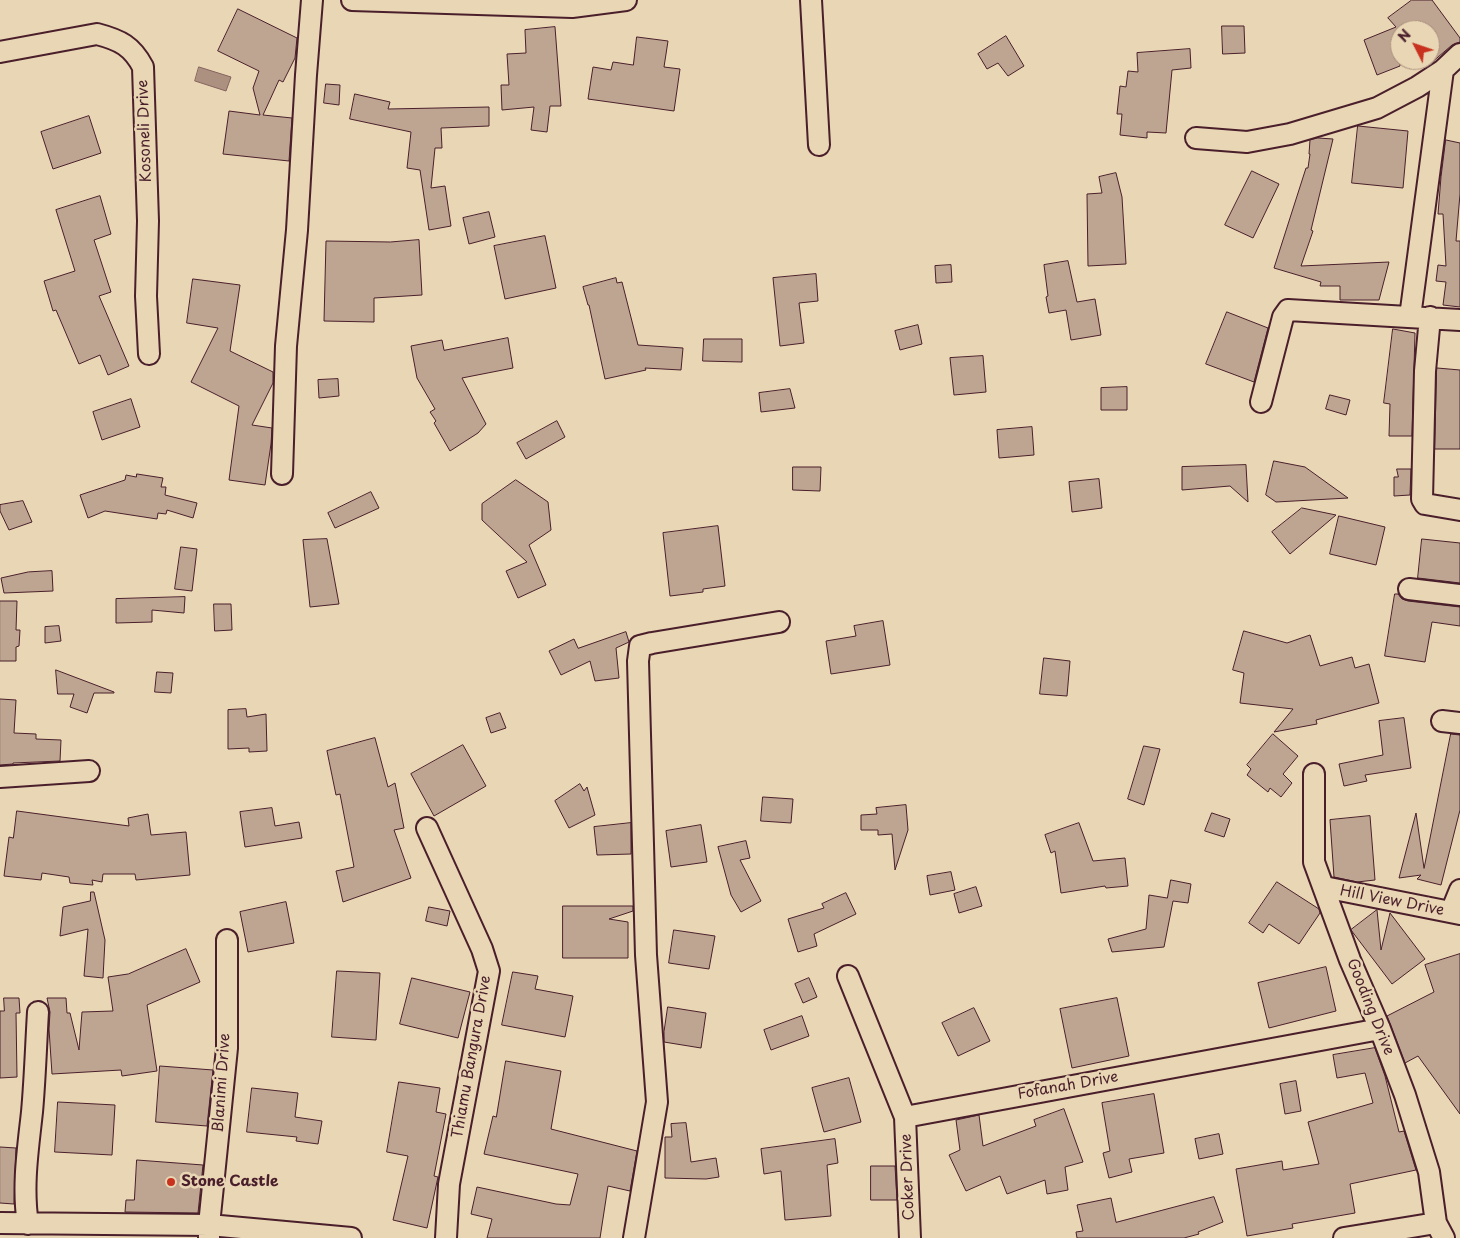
<!DOCTYPE html>
<html>
<head>
<meta charset="utf-8">
<style>
	body { margin:0 }
	#map { position:relative; width:1460px; height:1238px; overflow:hidden; background:#e8d6b4; font-family:"Playpen Sans",sans-serif }
	canvas { display:block }
	.north { position:absolute; left:1390px; top:20px; width:50px; height:50px; box-sizing:border-box; background:#e8d6b4; border:1px solid #a98d7d; border-radius:50%; rotate:311deg; font-size:14px; font-weight:700; line-height:20px; text-align:center; color:#4a1f2b }
	.north::after { content:''; display:block; margin:auto; width:18px; height:22px; background:#c8321e; clip-path:polygon(50% 0,100% 100%,50% 72%,0 100%) }
</style>
</head>
<body>
<div id="map">
<canvas width="1460" height="1238"></canvas>
<div class="north">N</div>
</div>
<script>
const ctx = document.querySelector('canvas').getContext('2d');
ctx.lineJoin = 'round';
function paint(path, color) { ctx.fillStyle = color; ctx.fill(path, 'evenodd'); }
function trace(path, color, width, dash) { ctx.strokeStyle = color; ctx.lineWidth = width; ctx.lineCap = dash ? 'butt' : 'round'; ctx.setLineDash(dash || []); ctx.stroke(path); }
function write(font, color, halo, rows, align = 'center') {
  ctx.font = font + ' "Playpen Sans",sans-serif'; ctx.lineWidth = 5; ctx.setLineDash([]); ctx.textBaseline = 'middle'; ctx.strokeStyle = halo; ctx.fillStyle = color; for (const [text, x, y, turn = 0] of rows) {
    ctx.save(); ctx.translate(x, y); ctx.rotate((+turn || 0) * Math.PI / 180); ctx.textAlign = isNaN(turn) ? turn : align; if (halo) ctx.strokeText(text, 0, 0); ctx.fillText(text, 0, 0); ctx.restore();
  }
}
const water = new Path2D(`
	M199,67L231,77L226,91L195,81Z`);
const building = new Path2D(`
	M1412,0H1432L1460,38V42L1452,45L1430,64V30H1400V66L1377,75L1364,40L1396,27L1388,18Z
	M238,9L297,38L295,58L283,82L279,80L263,115L292,118L289,161L223,154L229,111L260,115L253,88L259,71L218,51Z
	M1222,26H1244L1245,53L1223,54Z
	M555,27L561,106H550L547,132L531,130L534,107L502,110L501,85H509L507,54L526,53L525,30Z
	M1006,36L1024,66L1008,76L998,63L987,69L978,54Z
	M637,37L668,41L664,67L680,69L674,111L588,99L593,67L611,70L613,62L633,65Z
	M1190,49L1191,68L1172,70L1166,133L1147,132V138L1120,135L1122,114H1117L1120,86L1126,87L1128,71L1138,72L1137,53Z
	M326,84L340,85L339,105L324,103Z
	M355,94L390,102L388,109L489,107V126L441,128L442,148H435L431,188L445,186L451,226L429,230L420,170L407,168L411,132L350,119Z
	M89,116L101,153L53,169L41,132Z
	M1358,126L1408,131L1403,188L1352,183Z
	M1318,138L1333,139L1311,230L1313,231L1301,266L1389,262L1379,300H1340V286H1320L1321,282L1274,268L1306,168H1308L1310,154H1309L1310,140Z
	M1446,140L1460,143V194L1456,241H1460V307L1443,305L1446,282L1436,281L1438,265L1446,266L1443,214H1438L1441,177Z
	M1252,171L1279,184L1253,238L1225,225Z
	M1116,173L1122,197L1126,264L1088,266L1087,194L1102,193L1099,177Z
	M100,196L111,234L94,240L111,292L99,296L129,366L108,375L100,355L79,364L56,310L53,311L44,281L75,271L56,210Z
	M489,212L495,237L469,244L463,218Z
	M545,236L556,288L505,299L494,246Z
	M419,240L422,295L374,298V322L324,321L326,241L390,242Z
	M1068,261L1077,302L1095,299L1101,335L1071,340L1066,310L1049,313L1046,297L1048,296L1044,265Z
	M951,265L952,282L936,283L935,266Z
	M816,274L818,301L799,303L804,343L780,346L773,278Z
	M616,278L617,283L622,282L638,345L683,348L681,370L645,368L646,370L605,379L589,305H588L583,287Z
	M193,279L240,285L230,351L273,372V383L252,425L272,428L271,444L265,485L229,480L239,406L191,382L218,328L187,323Z
	M1227,312L1268,328L1254,382L1206,364Z
	M918,325L922,344L900,350L895,331Z
	M1393,329L1415,333L1412,436H1389L1390,404L1384,403Z
	M508,338L513,368L462,378L486,424L478,433L450,451L434,423L436,421L430,412L435,409L417,378L411,346L442,340L444,350Z
	M704,339H742V362L703,361Z
	M983,356L986,392L954,395L950,358Z
	M1437,368L1460,370V449H1435Z
	M338,379L339,396L319,398L318,380Z
	M1127,387V410H1101V388Z
	M790,389L795,408L761,412L759,393Z
	M1330,395L1350,400L1346,415L1326,409Z
	M131,399L140,427L102,440L93,412Z
	M557,421L565,437L526,459L517,443Z
	M1032,427L1034,455L999,458L997,430Z
	M1274,461L1305,467L1348,498L1276,502L1266,495Z
	M1246,465L1248,502L1230,486L1182,490V467Z
	M793,467H821L820,491L793,490Z
	M1397,469H1411L1410,495L1394,496V477H1398Z
	M137,474L163,478L161,487H166L165,495L197,503L193,518L167,510L166,514L158,513L157,519L105,511L88,518L80,495L125,480L126,475L136,477Z
	M1099,479L1102,508L1072,512L1069,482Z
	M516,480L548,502L551,530L529,545L546,585L518,598L506,571L527,562L482,520V504Z
	M371,492L379,508L335,528L328,513Z
	M23,501L32,522L9,530L0,511V505Z
	M1302,508L1336,515L1290,554L1272,532Z
	M1339,516L1385,527L1376,565L1330,554Z
	M718,526L725,586L703,589V592L670,596L663,533Z
	M327,539L339,604L310,607L303,540Z
	M1422,539L1460,543V583L1418,578Z
	M181,547L197,549L192,591L175,589Z
	M52,571L53,591L4,593L1,578L28,572Z
	M1395,594H1398L1402,599L1408,601L1460,607V626L1432,622L1425,662L1385,656Z
	M185,597L184,613L152,610V622L116,623V599Z
	M0,601H17L16,630H20L19,646L16,647V661H0Z
	M214,604H231L232,630L215,631Z
	M883,621L890,665L831,674L826,641L856,636L854,626Z
	M59,626L61,641L45,643V627Z
	M1244,631L1287,643L1310,635L1320,666L1352,657L1355,668L1369,664L1379,703L1316,720L1317,724L1274,732L1293,709L1240,703L1244,673L1233,670Z
	M626,632L629,642L616,648L619,678L595,681L590,661L561,675L549,651L574,639L578,648Z
	M1044,658L1070,661L1067,696L1040,694Z
	M56,670L114,692V693H94L87,713L70,707L74,694H58Z
	M157,672L173,673L171,693L155,692Z
	M0,699L16,700L14,733L36,734V739L61,740L60,761L13,763V764L0,765Z
	M246,709L247,717L266,714L267,751L249,752V748L228,749V710Z
	M500,713L506,728L491,733L486,718Z
	M1404,718L1411,768L1365,775L1367,781L1344,786L1339,764L1383,755L1379,721Z
	M1273,734L1298,756L1283,774L1292,783L1281,797L1270,788L1268,792L1247,775L1251,769L1247,765Z
	M1451,734L1460,735V810L1441,885L1417,879L1421,875L1399,878L1416,813L1424,868Z
	M375,738L388,787L395,783L404,828L394,830L411,878L343,902L336,871L354,867L340,794L336,795L327,751Z
	M463,745L486,786L434,816L411,774Z
	M1144,746L1160,749L1144,805L1128,799Z
	M580,784L584,791L587,787L595,815L569,828L555,801Z
	M763,797L793,799L791,823L761,821Z
	M906,805L908,830L895,870L892,834L878,835V830H861V815L877,814L876,808Z
	M272,808L275,826L299,822L302,838L245,847L240,812Z
	M17,811L129,826L128,818L148,814L151,835L186,832L190,875L136,880L135,874H103L102,882L92,880L93,885L70,883L69,877L42,873L41,880L4,876L9,837L13,838Z
	M1212,813L1230,819L1224,837L1205,831Z
	M1370,816L1375,880L1357,882L1334,877L1330,820Z
	M631,823V854L597,855L594,827Z
	M1079,823L1093,861L1125,858L1128,886L1106,888L1105,886L1061,893L1055,851L1051,853L1045,835Z
	M701,825L707,862L671,867L666,831Z
	M746,841L750,858L740,860L761,901L741,912L731,895L718,847Z
	M951,872L955,890L930,895L927,876Z
	M1171,880L1191,884L1188,903L1173,901L1164,947L1112,952L1108,939L1146,929L1149,895L1167,898Z
	M1277,882L1319,909L1320,913L1299,944L1269,924L1263,933L1249,923Z
	M976,887L982,906L959,913L954,894Z
	M91,892H94L105,940L103,978L84,976L88,929L60,936L63,907L90,901Z
	M846,893L856,914L814,934L817,946L798,952L788,919L824,908L822,904Z
	M286,902L294,943L248,952L240,912Z
	M563,906H633V911L609,919L628,922V958H563Z
	M429,907L450,911L447,926L426,921Z
	M1377,910L1381,950L1390,913L1425,959L1392,984L1351,930Z
	M674,930L715,936L709,969L669,963Z
	M186,949L200,982L147,1005L157,1071L122,1076L121,1070L52,1074L49,1029L50,1012L47,998H66L67,1013H70L79,1050L82,1012L113,1011L108,977L128,974Z
	M1460,954V1114L1418,1056L1405,1063L1387,1016L1434,992L1425,965Z
	M1326,967L1336,1011L1269,1028L1258,983Z
	M337,971L380,973L376,1040L332,1037Z
	M513,972L538,976L535,989L573,996L565,1037L502,1025Z
	M412,978L470,992L458,1038L400,1024Z
	M809,978L817,997L803,1003L795,984Z
	M4,998H19L20,1013H16L17,1077L0,1078V1011H4Z
	M1117,998L1129,1056L1072,1068L1060,1009Z
	M668,1007L706,1013L701,1048L664,1042V1032Z
	M974,1008L990,1041L958,1056L942,1023Z
	M802,1016L809,1036L771,1050L764,1030Z
	M1375,1048L1385,1076L1399,1132L1404,1131L1416,1170L1350,1184L1355,1213L1292,1224L1293,1228L1247,1236L1236,1169L1282,1161L1283,1170L1319,1164L1308,1122L1373,1103L1365,1073L1337,1078L1333,1055Z
	M506,1061L561,1071L551,1129L637,1151L630,1191L608,1186L600,1238H487L492,1219L471,1214L477,1187L556,1204L570,1205L578,1174L484,1154L493,1116L496,1117Z
	M160,1066L213,1070L207,1126L156,1122Z
	M849,1078L861,1122L824,1132L812,1088Z
	M1296,1081L1301,1111L1285,1114L1280,1084Z
	M399,1082L440,1088L436,1112L446,1114L434,1176L438,1177L427,1228L393,1220L408,1156L387,1152Z
	M252,1088L298,1093L295,1117L322,1121L318,1144L296,1141L297,1137L247,1132Z
	M1154,1094L1164,1153L1129,1159L1132,1172L1109,1178L1103,1153L1110,1151L1102,1103Z
	M58,1102L115,1105L112,1155L55,1152Z
	M1064,1109L1083,1162L1065,1167L1068,1190L1047,1194L1045,1180L1007,1194L1000,1176L966,1191L949,1155L960,1150L956,1120L979,1115L983,1146L1036,1126L1034,1120Z
	M686,1123L691,1162L716,1158L719,1177L706,1179L665,1178V1137H672L671,1124Z
	M1219,1134L1223,1154L1199,1159L1195,1139Z
	M835,1139L838,1163L827,1165L831,1216L785,1220L781,1171L764,1174L761,1149Z
	M0,1147L16,1148L14,1204L0,1203Z
	M137,1160L203,1165L198,1213L125,1212L126,1200H134Z
	M871,1166H895L897,1200H871Z
	M1214,1197L1223,1222L1198,1232L1199,1234L1184,1238H1077L1076,1232L1083,1231L1077,1205L1111,1198L1116,1222Z`);
const street = new Path2D(`
	M352,0L572,7L626,0
	M811,0L819,145
	M0,52L97,34C120,40 132,46 143,67L148,221L146,296L149,354
	M1196,138L1247,142L1290,134L1377,108L1417,87L1443,70L1460,54
	M1410,317L1443,70
	M1430,317L1425,371L1422,499L1425,504L1460,510
	M1261,402L1283,317L1288,310L1460,320
	M282,474L286,346L297,230L306,75L312,0
	M1409,589L1460,595
	M1442,721L1460,723
	M1314,774V862L1350,960L1380,1029L1405,1095L1429,1172L1436,1223L1444,1238
	M0,777L89,771
	M427,828L482,949L489,971L449,1184L446,1238
	M1324,887L1460,914
	M1451,912L1460,890
	M848,976L905,1117L910,1238
	M905,1117L1380,1029
	M0,1223L209,1225L351,1238
	M28,1224C22,1187 28,1149 32,1112C35,1079 36,1045 38,1012
	M209,1238V1225L227,1048V940
	M634,1238L657,1102L646,955L638,661L640,646L652,643L779,622
	M1344,1238L1436,1223`);
const markers = [
	[171,1182,5,"#c8321e"]
];
const streetNames = [
	["Kosoneli Drive",145,131,-92],
	["Hill View Drive",1392,901,11],
	["Gooding Drive",1370,1007,68],
	["Thiamu Bangura Drive",472,1057,-80],
	["Blanimi Drive",222,1083,-86],
	["Fofanah Drive",1068,1086,-10],
	["Coker Drive",908,1177,-92]
];
const poiNames = [
	["Stone Castle",181,1182]
];
paint(water, '#ac9080');
trace(water, '#85635e', 1);
paint(building, '#bea591');
trace(building, '#4a1f2b', 1);
trace(street, '#4a1f2b', 24);
trace(street, '#e8d6b4', 20);
for (const [x, y, r, color] of markers) { const dot = new Path2D(); dot.arc(x, y, r, 0, 2 * Math.PI); ctx.fillStyle = color; ctx.fill(dot); trace(dot, '#e8d6b4', 2); }
write('15px', '#4a1f2b', '#e8d6b4', streetNames);
write('bold 15px', '#4a1f2b', '#e8d6b4', poiNames, 'left');
</script>
</body>
</html>
